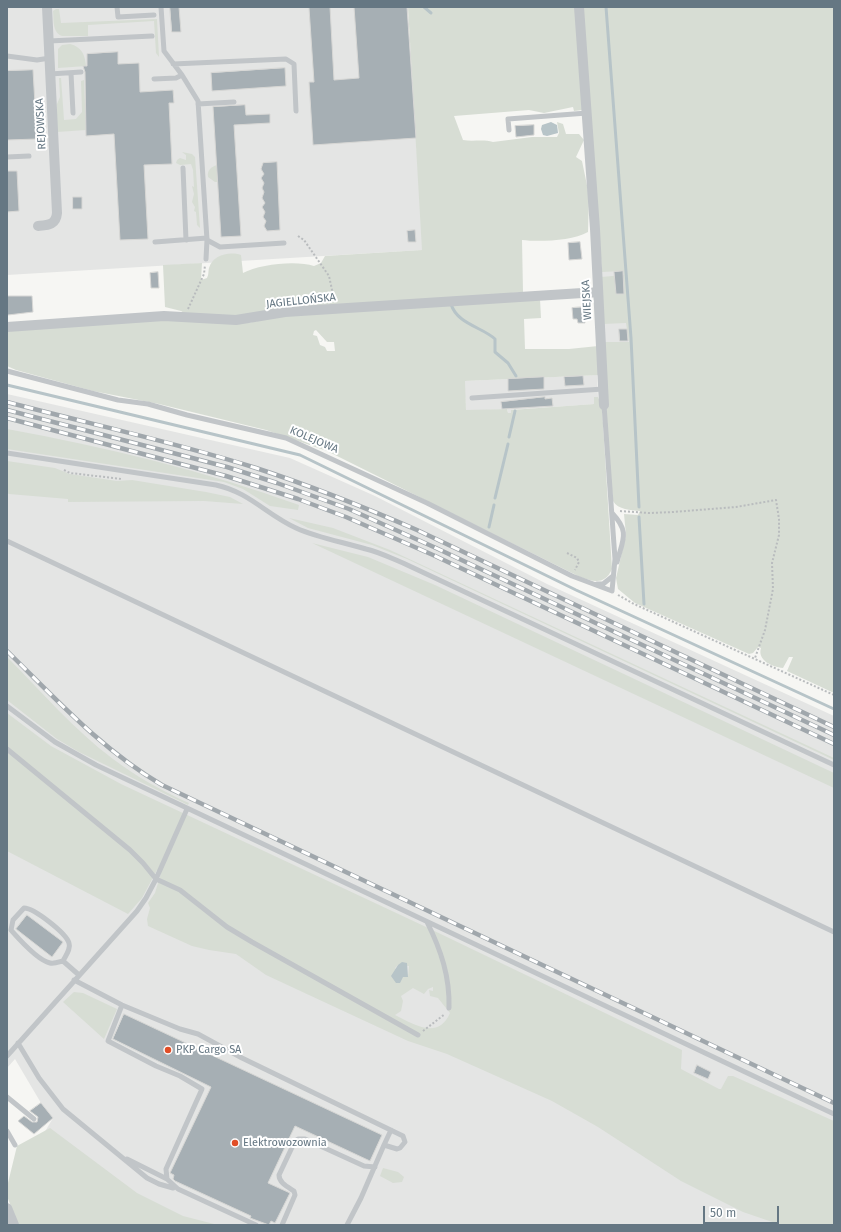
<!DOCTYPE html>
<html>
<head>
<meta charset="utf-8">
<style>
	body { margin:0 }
	#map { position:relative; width:841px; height:1232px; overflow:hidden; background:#f6f6f3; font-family:"Fira Sans",sans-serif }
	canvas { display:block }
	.frame { position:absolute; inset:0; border:8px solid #657783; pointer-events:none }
	.scale { position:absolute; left:703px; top:1206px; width:76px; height:18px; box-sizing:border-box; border:2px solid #657783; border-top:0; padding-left:5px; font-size:12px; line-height:14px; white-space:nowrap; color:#657783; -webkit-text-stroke:3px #fff; paint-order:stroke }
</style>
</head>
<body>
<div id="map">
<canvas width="841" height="1232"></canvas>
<div class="frame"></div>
<div class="scale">50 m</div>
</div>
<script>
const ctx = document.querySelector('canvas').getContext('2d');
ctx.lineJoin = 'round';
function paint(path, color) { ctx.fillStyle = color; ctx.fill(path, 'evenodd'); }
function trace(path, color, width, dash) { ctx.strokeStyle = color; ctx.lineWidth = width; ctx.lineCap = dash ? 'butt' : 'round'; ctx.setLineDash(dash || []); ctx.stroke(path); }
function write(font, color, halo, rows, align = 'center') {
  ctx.font = font + ' "Fira Sans",sans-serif'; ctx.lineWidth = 4; ctx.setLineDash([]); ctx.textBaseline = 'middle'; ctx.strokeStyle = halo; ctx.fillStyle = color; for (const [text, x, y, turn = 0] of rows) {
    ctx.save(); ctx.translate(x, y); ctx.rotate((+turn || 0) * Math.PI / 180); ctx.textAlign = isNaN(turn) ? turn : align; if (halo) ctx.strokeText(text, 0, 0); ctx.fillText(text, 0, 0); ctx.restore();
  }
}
const built = new Path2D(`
	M7,7H408L423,250L7,275Z
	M626,269L630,347L604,349L601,270Z
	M597,375L598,397H594L595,404L511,410V413H508L507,409L466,411L464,381Z
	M7,394L290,458L375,496L547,584L834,716V1225H207L144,1204L37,1145L53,1118L41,1103L15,1059L7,1068Z`);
const green = new Path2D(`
	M408,7H577L582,110L574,111L573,107L544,113L529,110L454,116L463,140C473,142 483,139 493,142L532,137H557L559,133L557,122L563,124L566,134H579L584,140L576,157L582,161L589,195L588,232C572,241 539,242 522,240L523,292L264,315L189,316L181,311L165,307L163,265L202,263L201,280L207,278C209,274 208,272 209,268C213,255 229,251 241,255L243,273C259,264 297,260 314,266L321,263L325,256L422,250Z
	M583,7H834V693L787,671L793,657H789L783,668C772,667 757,660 761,648L758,647L753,653L749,654L635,603L618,589L616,578L626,535L624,514L638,515L640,511C631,510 618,510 613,501L607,439L604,342H629L626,323L603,324L601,277L624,275L623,271L602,272Z
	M56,9H59L61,23L157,19L159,57L156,53L154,21L88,25V36H62C52,32 54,20 53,11Z
	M70,44C82,47 85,55 86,66L58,68V49L62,45Z
	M59,78H61L64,120L76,119L82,112L81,81L84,80L86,130L57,132V104L60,97Z
	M182,152L192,154L195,157L200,228L197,225L196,212L194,211L195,207L192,202L194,194L192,186L194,187L193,170L191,164L180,165L176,163L177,160L180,158L186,160V155Z
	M217,165L218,182H215L208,177C207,170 211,167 217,165Z
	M540,299L541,318L524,319L525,349H569L598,346L600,375L465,381L466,410L507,409L508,413H511V410L594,404V397H598L602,407L612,569C605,585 594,582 580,577L327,451L266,430L159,404L93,391L16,370L7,366V331L144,318L248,323L286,315ZM316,330L327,342H334L335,351H327L325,347L320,345L317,336L313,335L314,331Z
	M7,429C106,447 205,471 299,505L298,510L270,506L243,489L224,482L7,449Z
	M7,461L55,468L70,474L117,481L132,480L206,492L230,497L243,504L204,501L68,502V499L9,494L7,493Z
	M289,518L333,528L390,550L834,758V760L407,559L372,545L308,528Z
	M312,543L368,557L435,585L834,773V788Z
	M7,657C41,691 74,730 113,759C137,777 162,791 189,803L188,805L79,752L57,739L7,700Z
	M7,713L51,746L121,784L424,926L682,1050L681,1069L719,1089H721L728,1076H733L834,1121V1225H781L743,1212L681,1181L598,1127L552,1101L447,1054L408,1041L324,1002L266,975L236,954L209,950L192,946L148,926L147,919L150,908L148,903L155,893L161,873L157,870L142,898L128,914L7,851ZM398,965L409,966L408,977H403L395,968ZM433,987V991L429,990L430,996L438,998L450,1013C438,1040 415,1025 395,1015L401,1011L403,1001L401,996L413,988L424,994L428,989Z
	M74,992L83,993L117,1009L104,1039L63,1002Z
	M50,1128L137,1193L183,1216L218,1225H18L7,1196V1187L17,1146Z
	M383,1168L398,1172L404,1177L402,1182L393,1183L380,1176Z`);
const water = new Path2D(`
	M551,122L557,125L558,133L547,136L543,135L541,129L542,125Z
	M402,962L407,963L408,977H403L400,983H396L391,976L398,965Z`);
const stream = new Path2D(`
	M424,7L431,13
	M606,7L631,338L639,507
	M451,304C457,324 482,327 495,339V352L508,363L516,376
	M7,385L300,455L576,590L834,709
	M509,437L515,411
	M495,498L508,444
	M639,517L644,604
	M489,527L494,505`);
const building = new Path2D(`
	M170,7H179L181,32H172Z
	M330,7L334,80L359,78L354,7H407L416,138L313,145L309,82H314L309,8Z
	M118,52V64L139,63L140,92L173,90L174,103H169L172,164L144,165L148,239L120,240L114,134L86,136L85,72L83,66H87V54Z
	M285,68L286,86L212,91L211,73Z
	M33,70L37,139L7,140V71Z
	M245,105L246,115L270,114V123L234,125L241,236L221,237L213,107Z
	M534,125V135L516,137L515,126Z
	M277,162L280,230L267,231L264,226L266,221L263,217L265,212L262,207L265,203L262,198L264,192L262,188L264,183L261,178L264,174L261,169L263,163Z
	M7,171H17L19,211L7,212Z
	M73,197H82V209H73Z
	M415,230L416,242H408L407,231Z
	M580,242L582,259L569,260L568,243Z
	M623,271L624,294H616L614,272Z
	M158,272L159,288H151L150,273Z
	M7,296H32L33,312L8,315Z
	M584,307L585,323H578L577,319H573L572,308Z
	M619,329H627L628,341H620Z
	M583,376L584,385L565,386L564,377Z
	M544,377V389L508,391V379Z
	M545,397V399L552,398L553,406L502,409L501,402Z
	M27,915L63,942L52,957L16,929Z
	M124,1014L382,1135L370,1161L295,1126L268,1183L290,1193L275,1223L271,1221L269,1225L250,1218L251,1216L175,1181L173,1179L174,1175L170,1173L211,1087L113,1039Z
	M697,1065L711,1072L708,1079L694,1073Z
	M41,1103L53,1118L34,1134L18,1121L24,1116L32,1122H37L38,1117L30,1111Z`);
const path = new Path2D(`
	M298,236L304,240L329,276L334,299
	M188,309L204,274L205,265
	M64,470L70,473L122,479
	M620,511L649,513L673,512L736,507L776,500L779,519V535L772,563L773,589L765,630L755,658
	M567,553L577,558L579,562L575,570
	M618,595L634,604L834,695
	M423,1031L445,1014`);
const service = new Path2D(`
	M117,7L118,17L154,15
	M161,7L164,51L182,75L198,101L207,240L220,247L284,243
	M49,41L152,36
	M7,56L37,60L50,58
	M173,64L286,59L294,64L296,111
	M71,73L73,113
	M50,74L81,72
	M154,79L176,78L182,75
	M198,104L234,102
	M509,130L508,119L587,113
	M7,157L29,156
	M183,168L186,240
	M155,242L207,238
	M206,259L207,240
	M7,371L118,400L148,404L187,415L286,438L427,503L572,576L612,591L615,559L604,405
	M472,398L603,389
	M7,453L216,485C249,492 267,515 296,528C318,538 343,542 366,549C379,552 391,558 403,563L834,765
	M612,513C630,532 623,539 617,562
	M7,541L834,932
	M597,584H603L613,576
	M7,706L55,742L96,765L834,1114
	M7,749L130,850L143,863L156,879L146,898L137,911L7,1056
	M187,809L156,879L180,890L227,927L252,942L418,1035
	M24,908C34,908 66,933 69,943C71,949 66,955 63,961C59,962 54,964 50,963C37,960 19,939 11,930L13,920Z
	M427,922C441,950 450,977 449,1008
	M63,961L79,975
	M74,980L122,1005L180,1029L198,1034L242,1058L403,1136L405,1142L400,1148L397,1149L384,1145L361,1198L347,1225
	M122,1005L108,1041L156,1066L180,1076L202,1089L166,1169L167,1179L178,1189L256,1225
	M18,1043L39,1078L63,1109L147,1178L159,1184L173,1188
	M7,1097L34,1119
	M7,1131L15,1145
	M384,1145L391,1130
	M127,1159L167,1179
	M282,1225L295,1195L294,1191C288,1187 279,1183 279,1175L295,1141L298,1139H305L364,1166L375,1167`);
const minor = new Path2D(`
	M579,7L595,229L604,405
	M38,226C48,225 56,225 57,213L47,7
	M7,327L164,316L236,320L285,312L598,292
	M7,1208L14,1225`);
const rail = new Path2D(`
	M7,402C90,424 174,442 256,468C311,486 364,507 417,530L834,727
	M7,410L227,467L277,483L349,509L436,548L834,735
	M7,418L226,476L298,499L346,517L433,555L834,744
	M7,651C56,699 102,750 162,785L834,1103`);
const markers = [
	[168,1050,4,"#e14e27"],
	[235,1143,4,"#e14e27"]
];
const streetNames = [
	["REJOWSKA",41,124,-93],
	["WIEJSKA",587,300,-93],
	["JAGIELLOŃSKA",301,301,-6],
	["KOLEJOWA",314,440,23]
];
const poiNames = [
	["PKP Cargo SA",176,1050],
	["Elektrowozownia",243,1143]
];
paint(built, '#e4e5e4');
paint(green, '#d7ddd4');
paint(water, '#b7c4c8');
trace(stream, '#b7c4c8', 3);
paint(building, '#a6afb4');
trace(building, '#d7d7d5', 1);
trace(path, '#b9bcbe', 2, [2, 2]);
trace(service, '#c1c5c8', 5);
trace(minor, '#c1c5c8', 10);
trace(rail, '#a0a7ac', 4.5);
trace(rail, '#fff', 3, [9]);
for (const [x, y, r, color] of markers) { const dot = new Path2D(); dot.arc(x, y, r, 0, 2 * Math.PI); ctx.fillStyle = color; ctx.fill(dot); trace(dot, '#fff', 1.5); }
write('11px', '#657783', '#fff', streetNames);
write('11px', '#657783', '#fff', poiNames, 'left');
</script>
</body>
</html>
